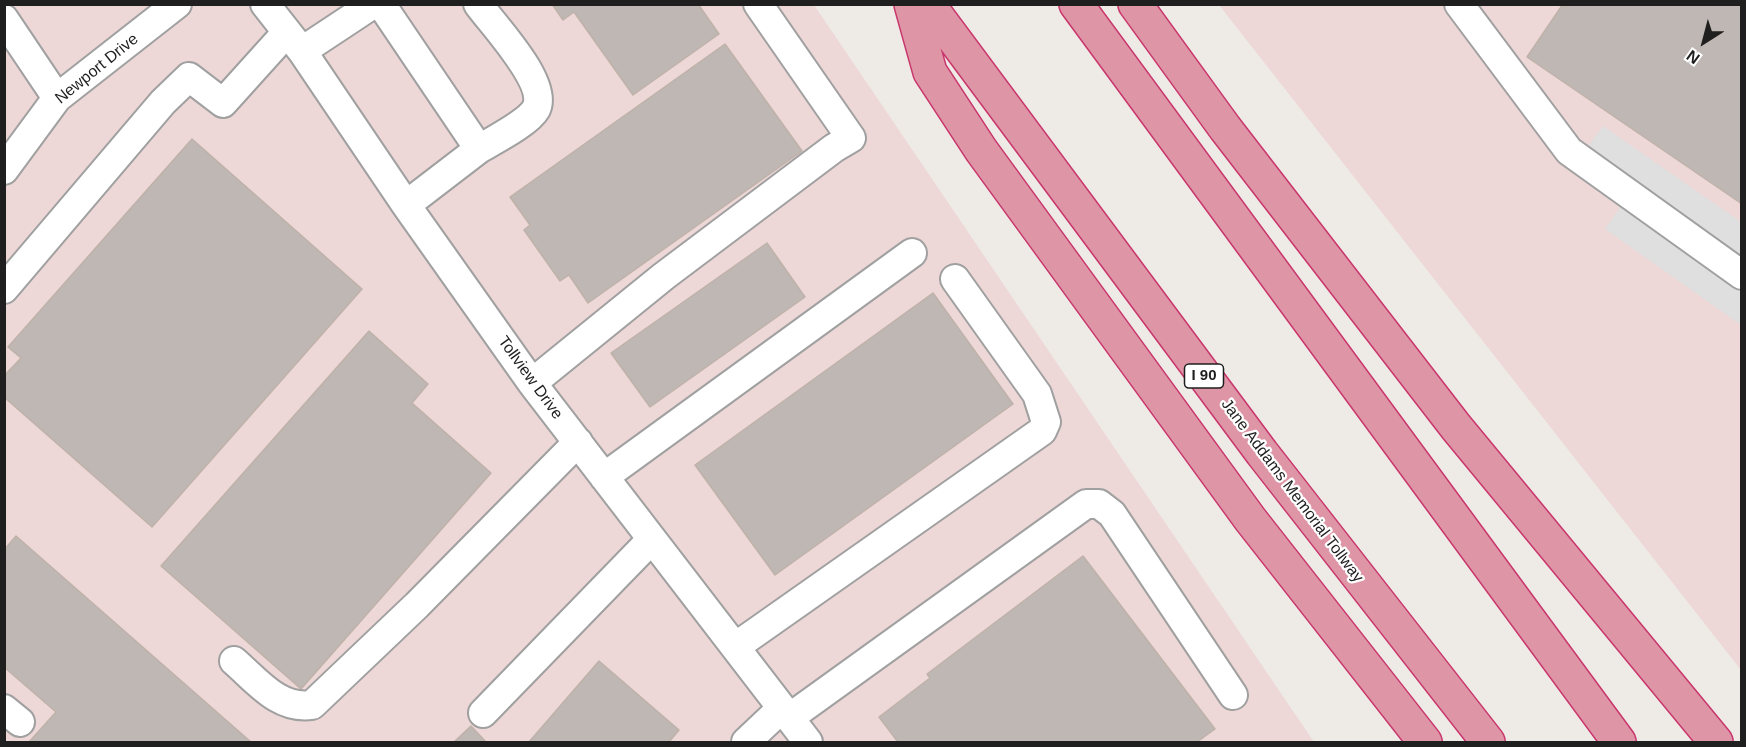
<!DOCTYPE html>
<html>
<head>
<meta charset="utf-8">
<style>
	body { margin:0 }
	#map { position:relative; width:1746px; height:747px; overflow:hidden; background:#eeebe6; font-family:Helvetica,sans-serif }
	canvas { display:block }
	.frame { position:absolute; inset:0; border:6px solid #1f1f1f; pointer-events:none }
	.north { position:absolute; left:1674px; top:12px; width:60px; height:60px; -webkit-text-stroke:4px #fff; paint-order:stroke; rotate:216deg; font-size:16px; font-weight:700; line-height:24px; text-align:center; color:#1f1f1f }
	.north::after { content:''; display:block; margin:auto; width:21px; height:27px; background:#1f1f1f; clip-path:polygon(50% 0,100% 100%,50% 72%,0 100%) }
</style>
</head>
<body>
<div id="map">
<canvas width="1746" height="747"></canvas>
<div class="frame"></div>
<div class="north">N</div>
</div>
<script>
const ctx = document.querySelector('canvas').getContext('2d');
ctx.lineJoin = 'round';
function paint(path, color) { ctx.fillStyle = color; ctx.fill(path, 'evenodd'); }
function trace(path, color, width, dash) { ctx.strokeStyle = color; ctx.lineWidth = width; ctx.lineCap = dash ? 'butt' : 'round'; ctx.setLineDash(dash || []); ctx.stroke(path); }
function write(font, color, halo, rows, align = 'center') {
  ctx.font = font + ' Helvetica,sans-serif'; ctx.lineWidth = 4.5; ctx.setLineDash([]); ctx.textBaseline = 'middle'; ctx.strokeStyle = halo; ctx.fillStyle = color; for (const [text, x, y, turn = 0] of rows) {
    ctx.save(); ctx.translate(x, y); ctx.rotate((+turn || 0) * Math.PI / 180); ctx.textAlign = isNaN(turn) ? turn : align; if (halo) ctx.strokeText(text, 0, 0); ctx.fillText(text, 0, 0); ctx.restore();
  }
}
const commercial = new Path2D(`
	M4,5H814L1314,742H5Z
	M1219,5H1741V670Z`);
const parking = new Path2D(`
	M1603,126L1741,222V325L1605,229L1636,185L1586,149Z`);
const building = new Path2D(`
	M552,4H698L719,34L633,95L574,12L563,20Z
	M1563,4H1742V204L1527,57Z
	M725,44L802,151L588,303L569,275L560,281L524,230L530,225L510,197Z
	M192,139L362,289L152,527L4,397V376L21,358L8,347Z
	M767,243L805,297L650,407L611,353Z
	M933,293L1013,404L775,575L695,465Z
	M369,331L428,384L412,403L491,473L301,689L161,566Z
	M16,536L251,742H29L56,712L4,667V550Z
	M1083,556L1215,729L1197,742H898L879,717L930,678L927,674Z
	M599,661L679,730L669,742H529Z
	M471,726L486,742H454Z`);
const minor = new Path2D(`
	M265,4L302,51L406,205L532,383L808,742
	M381,4L479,149L406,205
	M478,4C494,26 549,83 536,109C528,123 494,140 479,149
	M1459,4L1569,151L1742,275
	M4,19L57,98
	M302,51L373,4
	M4,170L57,98L177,4
	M4,289L163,102L189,77L223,103L287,32
	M532,383L664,276L834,148L851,138L758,4
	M604,477L912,253
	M735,647L1042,431L1046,422L1037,394L955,279
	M234,661C257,681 279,710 312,705L417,605L578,442
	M4,709L20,722
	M483,713L652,539
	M789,718L1086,504H1099L1112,514L1233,695
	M746,742L782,708`);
const highway = new Path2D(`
	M911,4L930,72L981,150L1250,519L1425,742
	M928,4L1262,453L1488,742
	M1076,4L1619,742
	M1135,4L1225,128L1456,427L1716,742`);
const shields = [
	[1204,376,39]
];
const shieldNames = [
	["I 90",1204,376]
];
const streetNames = [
	["Newport Drive",97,69,-39],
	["Tollview Drive",530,378,54],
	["Jane Addams Memorial Tollway",1292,491,53]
];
paint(commercial, '#edd7d7');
paint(parking, '#dfdfdf');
paint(building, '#beb7b3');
trace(building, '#bfb2a9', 1.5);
trace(minor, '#a0a0a0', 32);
trace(highway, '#c9366d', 36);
trace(minor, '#fff', 28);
trace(highway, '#de95a5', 33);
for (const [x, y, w] of shields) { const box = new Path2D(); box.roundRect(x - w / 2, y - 12, w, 24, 4.5); ctx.fillStyle = '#fff'; ctx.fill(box); trace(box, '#1f1f1f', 1.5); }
write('bold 15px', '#1f1f1f', null, shieldNames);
write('16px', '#1f1f1f', '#fff', streetNames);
</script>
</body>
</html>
